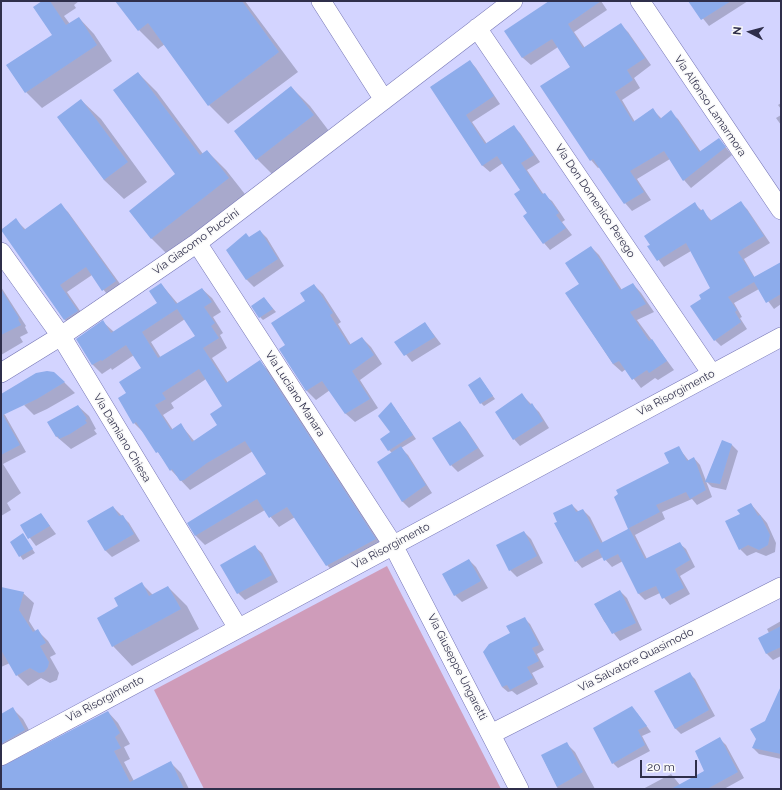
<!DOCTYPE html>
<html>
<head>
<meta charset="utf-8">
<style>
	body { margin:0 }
	#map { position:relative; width:782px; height:790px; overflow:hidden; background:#d3d4ff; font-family:Raleway,sans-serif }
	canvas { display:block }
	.frame { position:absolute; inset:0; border:2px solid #2f2f4b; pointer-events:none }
	.north { position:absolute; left:730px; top:12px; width:40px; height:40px; -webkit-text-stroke:3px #f9f9f9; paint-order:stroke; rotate:276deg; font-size:11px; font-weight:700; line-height:16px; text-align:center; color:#2f2f4b }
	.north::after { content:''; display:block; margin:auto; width:14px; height:18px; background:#2f2f4b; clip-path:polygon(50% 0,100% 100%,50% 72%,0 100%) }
	.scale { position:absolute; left:640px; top:760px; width:57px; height:18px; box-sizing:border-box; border:2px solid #2f2f4b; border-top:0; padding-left:5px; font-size:12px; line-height:14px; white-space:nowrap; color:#2f2f4b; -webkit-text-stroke:3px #f9f9f9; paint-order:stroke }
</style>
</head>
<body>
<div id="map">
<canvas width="782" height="790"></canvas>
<div class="frame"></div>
<div class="north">N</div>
<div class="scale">20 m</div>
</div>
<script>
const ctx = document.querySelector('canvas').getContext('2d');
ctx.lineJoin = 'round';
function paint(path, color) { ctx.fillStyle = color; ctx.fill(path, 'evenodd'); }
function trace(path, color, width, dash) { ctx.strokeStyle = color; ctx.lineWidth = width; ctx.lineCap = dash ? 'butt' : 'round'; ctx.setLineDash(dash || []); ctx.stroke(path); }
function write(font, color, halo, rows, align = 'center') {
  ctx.font = font + ' Raleway,sans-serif'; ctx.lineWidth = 3; ctx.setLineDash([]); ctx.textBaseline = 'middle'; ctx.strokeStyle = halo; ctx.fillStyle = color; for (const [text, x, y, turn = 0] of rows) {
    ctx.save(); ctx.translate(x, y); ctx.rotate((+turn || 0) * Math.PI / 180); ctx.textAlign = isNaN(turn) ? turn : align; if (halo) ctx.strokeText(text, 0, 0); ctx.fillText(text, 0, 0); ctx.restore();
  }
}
const green = new Path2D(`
	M387,566L501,789H204L154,690Z`);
const shadow = new Path2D(`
	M44,1H79L74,5L76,8L64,16L70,24L79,18L94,34L112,61L42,108L26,92L53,35Z
	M119,1H245L298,72L228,124L209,105L165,44L158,49L139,30Z
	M550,1H601L607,10L574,32L585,48L621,25L628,32L651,65L634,78L640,88L622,100L635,122L652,109L662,119L670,112L678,119L701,152L719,139L732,155L691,188L684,180L670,159L637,179L651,200L632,211L625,203L600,167L598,168L591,160L571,68L558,47L531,65L523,58L506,31Z
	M689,1H748L709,26Z
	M470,61L476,68L500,104L472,122L487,144L513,126L520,133L540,162L527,170L544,195L552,201L559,211L565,220L562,222L572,235L550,250L544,243L529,213L521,190L503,163L490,172L483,166L431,87Z
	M138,73L157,92L203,154L207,151L226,170L248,198L171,258L152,239L130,211L177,174Z
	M291,87L310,106L332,135L276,178L257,159L235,131Z
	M81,100L101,119L147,182L124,199L104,180Z
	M781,103V109L778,105Z
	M781,115V125L776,118Z
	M740,202L747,209L770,243L744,259L755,278L781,266V304L774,309L759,289L734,303L742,317L740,318L747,329L721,346L715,340L703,299L711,288L691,251L664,267L649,247L694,203L712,221Z
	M61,205L68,212L123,288L110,298L92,275L67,292L85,318L72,327L65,320L2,229L16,220L26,230Z
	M260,231L267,238L284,266L254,287L247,280L228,250Z
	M591,247L599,255L622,290L633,284L641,293L654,312L637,320L674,370L658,380L655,378L641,388L626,369L622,372L613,364L566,293L580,284Z
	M161,284L178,304L202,289L212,298L221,312L213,317L223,333L220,335L227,348L212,358L228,383L260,362L269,371L384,548L336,575L327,565L295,517L279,527L265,510L205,545L196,536L189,523L268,474L253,451L190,490L171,470L143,432L134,423L127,393L142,369L134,355L112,370L111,368L102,374L93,365L78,339L103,322L114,332L158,303ZM185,319L196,336L161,358L151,342ZM206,379L224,407L218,426L195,442L181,425L173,430L163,415L174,408L171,403Z
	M314,285L323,294L341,322L338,324L351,345L362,338L371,347L382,364L360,380L378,408L355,422L346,414L330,390L316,400L307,391L280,349L287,345Z
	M1,287L26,326L25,327L28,333L20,337L23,342L1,355Z
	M264,298L276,312L263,320L260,317Z
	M425,323L441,344L412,362L396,342Z
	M480,378L495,399L484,406L481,403Z
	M64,382L75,393L47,409L34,415L24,405Z
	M522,395L539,412L549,428L520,446L514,439Z
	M78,406L89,416L96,429L94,430L97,434L71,449L57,437L48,423Z
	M394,407L416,439L401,448L408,455L432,493L409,508L402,501L392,453L389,450Z
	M1,411L5,415L26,452L3,464L21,493L7,503L11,510L1,516Z
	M460,422L466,429L484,456L458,472L451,465Z
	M722,442L732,445L738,451L726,490L712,487L706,481L712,497L697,505L692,499L662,512L665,519L635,535L647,559L679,543L686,549L695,567L680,576L690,594L670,605L660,593L645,600L639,594L623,561L612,567L603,557L582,568L576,561L572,505L579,512L583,510L590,517L603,543L629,529L615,497L670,463L678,447L689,461L694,458L700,465L706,481Z
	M751,504L767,523L776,543L775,552L766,556L756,552L747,556L740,549L741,514Z
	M113,507L129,523L140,541L112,557L105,550Z
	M41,514L56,534L36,546L21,526Z
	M524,532L531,539L543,563L517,577L510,570Z
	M23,535L35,553L23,560L11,542Z
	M255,547L262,553L278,582L245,600L238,593Z
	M469,560L476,567L488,588L462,602L455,595Z
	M142,584L153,595L168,587L187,606L199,629L132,666L113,646L120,607Z
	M1,588L23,593L34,603L29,621L36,632L38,631L48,641L56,654L50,657L59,673L57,680L50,683L41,678L28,686L17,675L10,663L1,667Z
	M620,591L627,598L642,630L620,641L604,621L595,604Z
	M524,618L530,624L544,650L537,654L544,667L532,673L538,684L517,695L512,691L508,692L502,687L512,634Z
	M781,621V656L773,660L767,654L759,638L769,633L767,629Z
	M689,673L695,679L715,716L681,734L675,728Z
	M781,688V759L759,754L753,748Z
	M12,708L23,719L35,741L1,765V715Z
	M108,712L118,723L130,744L124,747L130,759L124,762L134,781L170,762L181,773L189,789H1V768Z
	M637,713L651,732L642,736L650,751L618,768L613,763Z
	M719,738L726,745L744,778L724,789H643L671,774L680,785L705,771Z
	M566,743L575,752L595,789H558L542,756Z`);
const building = new Path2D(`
	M42,1H50L66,25L79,17L97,45L25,93L6,65L52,35L33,7Z
	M115,1H242L279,52L208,106L148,23L138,31Z
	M549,1H601L568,24L583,48L621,23L645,58L627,70L633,80L615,92L633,122L653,108L660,119L671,110L699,152L719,138L726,147L683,181L664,151L630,171L644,192L624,204L593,159L590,161L540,86L570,67L552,39L522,58L504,31Z
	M688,1H731L701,20Z
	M470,60L494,96L466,115L485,144L514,125L534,155L521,163L542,194L545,193L559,213L556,215L566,228L543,244L523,216L527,213L514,194L520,190L497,156L482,166L430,87Z
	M138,72L200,155L207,150L229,178L151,239L129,211L175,174L113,90Z
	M291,86L314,115L256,160L234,131Z
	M81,99L128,162L104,180L57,117Z
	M741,201L764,236L738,252L754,277L781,262V294L766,303L754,282L728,297L737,310L735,312L741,322L714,341L690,306L701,299L699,295L710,288L686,243L657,261L647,246L650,245L644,236L695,202L700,211L703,209L710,221Z
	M61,203L116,281L102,291L86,267L60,285L78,311L64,320L1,230L16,218L24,230Z
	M260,230L278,259L246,280L226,250L246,233L249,237Z
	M591,246L620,290L633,283L646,304L630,312L649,341L652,339L667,361L649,373L647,370L632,380L619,361L613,364L565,293L579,284L565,263Z
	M161,283L176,304L202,288L212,302L204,307L215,323L211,326L219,338L203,348L226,383L260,360L376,539L326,566L287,507L269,518L257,499L195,536L187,523L266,474L245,441L207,463L184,480L180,481L172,469L170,471L158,452L156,453L136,422L133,424L118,398L126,393L119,382L141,368L126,345L102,361L101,360L92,365L76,339L103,320L111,333L157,303L149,291ZM177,309L195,336L158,358L142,332ZM199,369L222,406L210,414L217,425L192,442L181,423L171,430L155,405L166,399L162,393Z
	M314,284L333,313L330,315L349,345L362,337L374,355L352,371L370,399L345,414L322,381L306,391L279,349L285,345L271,323L305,301L300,293Z
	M1,289L19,318L18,319L21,325L1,335Z
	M264,297L273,309L259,318L251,306Z
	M425,322L435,337L404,356L394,342Z
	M47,371L54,372L65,382L37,399L3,415L20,445L1,455V394L36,373Z
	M480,377L493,396L480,404L468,385Z
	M522,393L530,405L532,403L543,421L513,440L495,412Z
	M391,402L413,435L388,451L380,439L390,432L378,416Z
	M78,405L87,419L85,420L87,423L70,434L59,439L58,436L56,437L47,422Z
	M460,421L478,448L450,466L432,438Z
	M722,440L732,444L720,484L705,482Z
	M401,446L426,485L402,502L377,462Z
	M679,446L687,461L694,457L706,490L690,499L686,492L656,505L660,512L629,528L645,559L680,542L690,560L675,569L684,588L662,599L656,586L638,594L618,554L604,561L598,549L575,562L554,523L557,522L553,513L572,504L576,512L583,509L601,543L628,529L614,497L618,494L616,490L669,463L664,453Z
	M751,503L758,516L760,515L770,535L768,545L759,550L748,545L739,550L725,521L740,514L737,510Z
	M113,506L119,516L123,515L134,534L105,551L87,521Z
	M41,513L50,526L28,539L20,525Z
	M524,531L537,556L509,571L496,545Z
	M23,533L33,549L19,557L10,542Z
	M255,545L272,575L237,594L220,565Z
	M469,559L481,581L454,596L442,574Z
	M142,582L149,596L168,586L181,609L112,647L97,618L118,606L114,598Z
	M1,587L24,592L19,610L33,632L38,629L46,643L40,646L49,662L48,667L44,672L39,673L30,668L16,676L1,650Z
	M620,590L636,623L612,634L594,604Z
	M525,617L539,645L532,648L539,661L527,667L533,678L510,690L507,685L502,687L483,652L489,644L510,633L506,626Z
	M781,626V647L766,654L758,638Z
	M690,672L709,710L675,729L654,691Z
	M781,686V754L752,748L756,739L750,729L765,721Z
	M632,706L647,726L638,730L645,745L612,764L593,728Z
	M13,707L25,730L1,744V714Z
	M108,711L120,733L115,737L121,748L114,751L130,782L171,761L184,789H1V767Z
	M720,737L738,772L707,789H671L704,771L695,751Z
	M567,742L583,772L557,787L541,755Z`);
const minor = new Path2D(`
	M321,1L384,100
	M640,1L781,210
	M477,28L712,374
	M197,243L393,545L519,789
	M1,252L61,336L238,628
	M1,373L61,336L197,243L513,1
	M491,734L781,587
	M1,756L781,337`);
const streetNames = [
	["Via Alfonso Lamarmora",710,106,56],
	["Via Don Domenico Perego",595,201,56],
	["Via Giacomo Puccini",196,242,-36],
	["Via Risorgimento",676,393,-28],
	["Via Luciano Manara",295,394,57],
	["Via Damiano Chiesa",122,438,59],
	["Via Risorgimento",391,546,-28],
	["Via Salvatore Quasimodo",636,660,-27],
	["Via Giuseppe Ungaretti",457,667,63],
	["Via Risorgimento",105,699,-28]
];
paint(green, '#cf9cba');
paint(shadow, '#0003');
paint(building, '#8daceb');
trace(minor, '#7676b6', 20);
trace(minor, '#fff', 19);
write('11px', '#2f2f4b', '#f9f9f9', streetNames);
</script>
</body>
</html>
